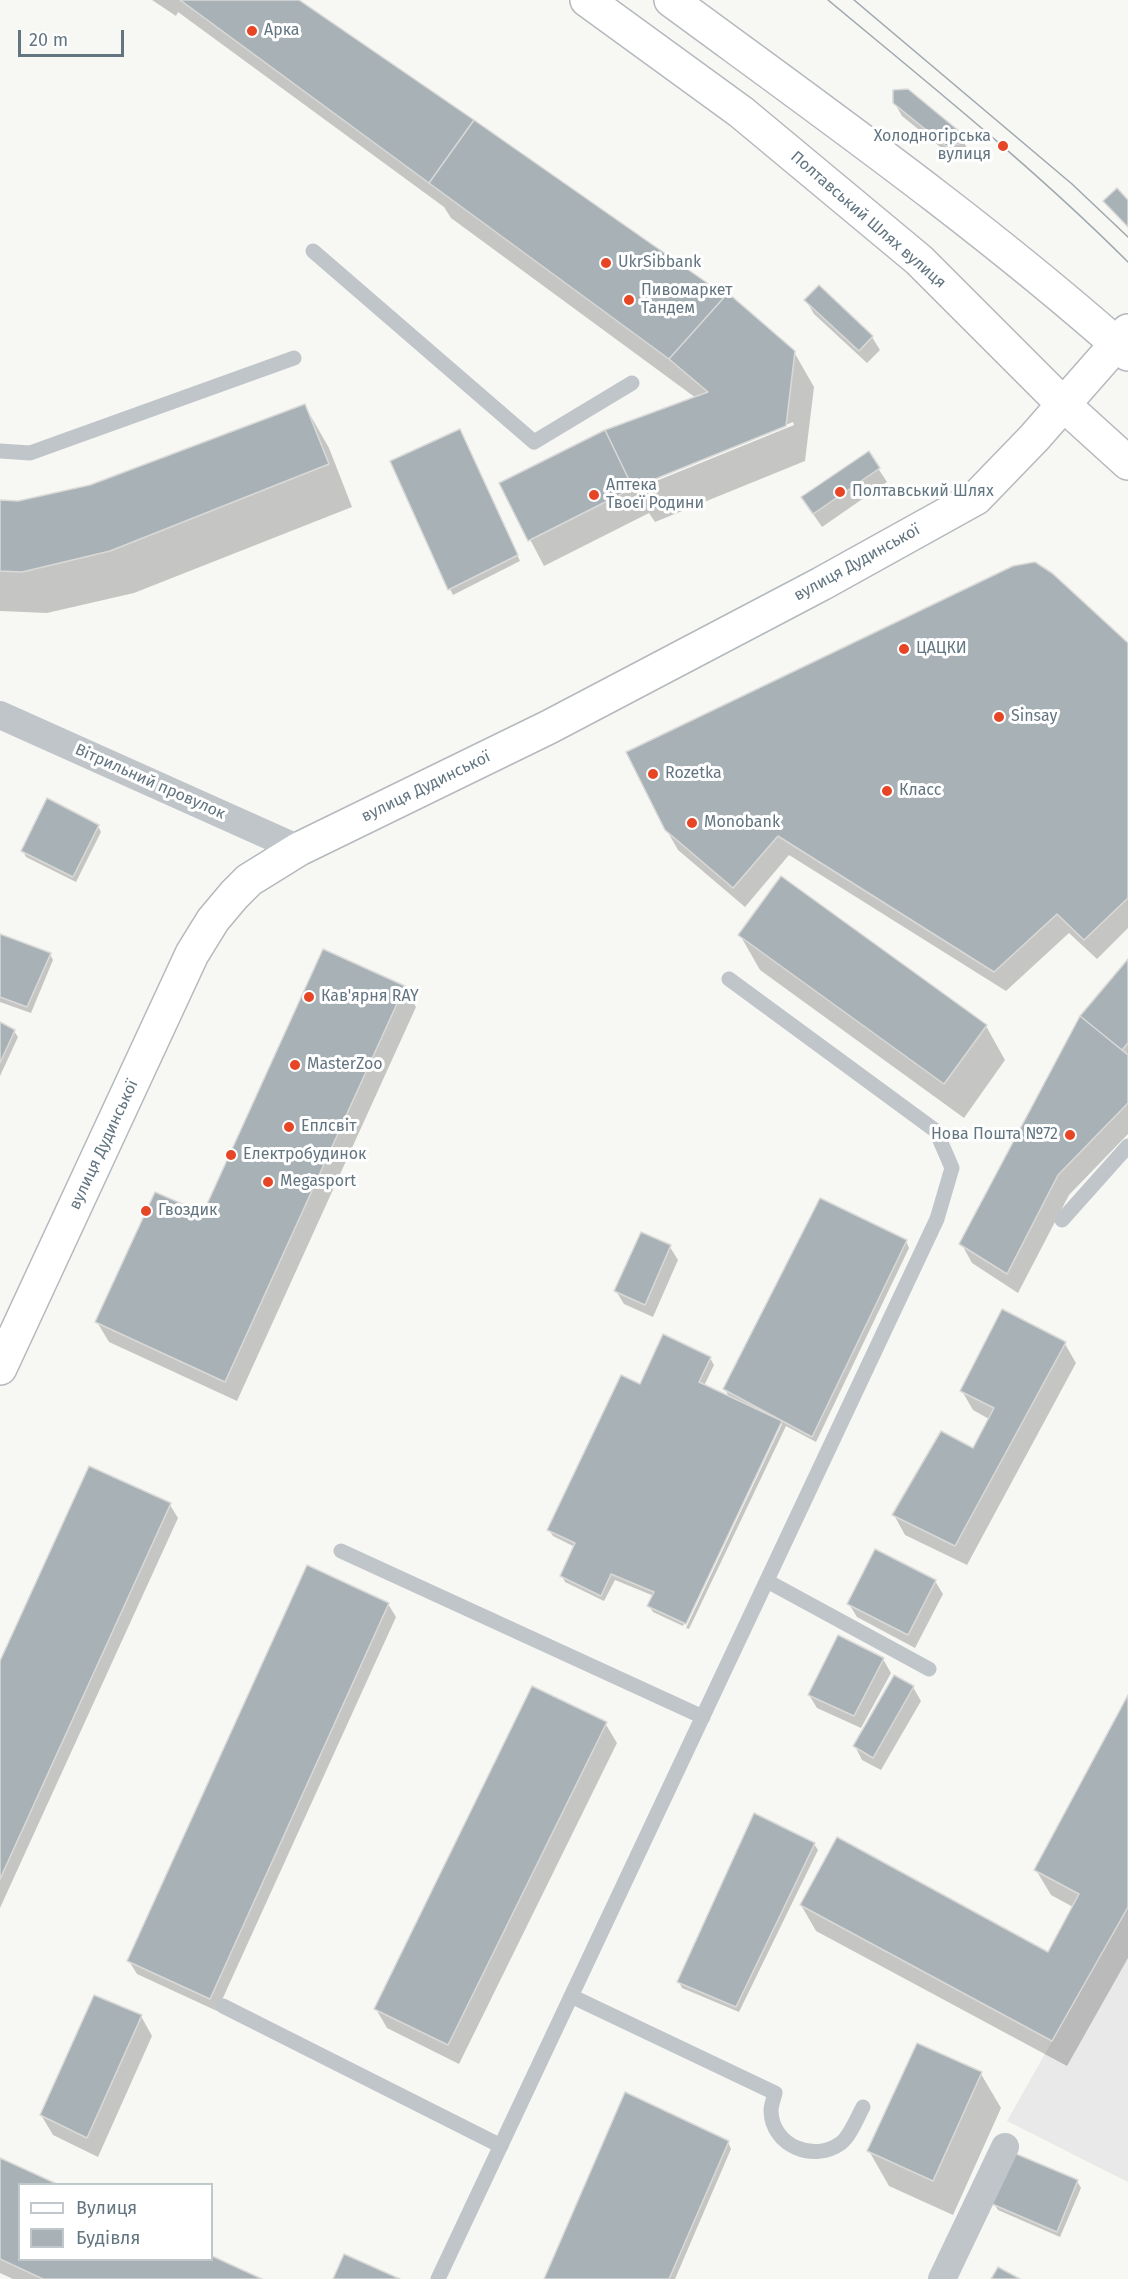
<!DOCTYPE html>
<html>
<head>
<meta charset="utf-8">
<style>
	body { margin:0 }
	#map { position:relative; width:1128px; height:2279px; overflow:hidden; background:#f7f7f4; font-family:"Fira Sans",sans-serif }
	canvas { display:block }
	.legend { position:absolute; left:18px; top:2183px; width:195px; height:78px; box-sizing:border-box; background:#fff; border:2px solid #c0c8cc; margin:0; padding:8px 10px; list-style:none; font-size:18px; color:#627580 }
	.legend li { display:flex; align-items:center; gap:12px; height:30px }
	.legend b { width:30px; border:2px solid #c0c8cc }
	.scale { position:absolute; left:18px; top:30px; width:106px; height:27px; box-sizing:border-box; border:3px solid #627580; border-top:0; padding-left:8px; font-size:18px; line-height:21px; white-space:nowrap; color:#627580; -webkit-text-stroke:4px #fff; paint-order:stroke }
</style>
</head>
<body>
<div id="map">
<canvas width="1128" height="2279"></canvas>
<ul class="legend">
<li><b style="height:8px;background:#fff"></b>Вулиця</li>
<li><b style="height:16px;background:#a7b1b6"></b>Будівля</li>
</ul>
<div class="scale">20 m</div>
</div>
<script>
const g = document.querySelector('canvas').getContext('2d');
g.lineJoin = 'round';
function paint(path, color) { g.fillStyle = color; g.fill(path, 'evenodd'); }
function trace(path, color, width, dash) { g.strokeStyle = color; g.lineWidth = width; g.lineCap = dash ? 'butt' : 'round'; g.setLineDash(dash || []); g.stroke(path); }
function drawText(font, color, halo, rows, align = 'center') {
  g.font = font + ' "Fira Sans",sans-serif'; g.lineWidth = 6; g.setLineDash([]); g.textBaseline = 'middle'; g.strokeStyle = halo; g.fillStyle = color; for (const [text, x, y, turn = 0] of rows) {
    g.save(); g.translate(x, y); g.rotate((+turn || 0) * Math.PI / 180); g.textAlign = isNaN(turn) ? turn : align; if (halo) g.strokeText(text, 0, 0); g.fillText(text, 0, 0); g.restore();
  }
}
paint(new Path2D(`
	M 1128,1907 L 1128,2182 L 1007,2121 Z`), '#e8e9e8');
paint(new Path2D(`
	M 152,0 L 296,0 L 794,352 L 814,387 L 805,461 L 655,522 L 649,513 L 544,566 L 501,484 L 696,398 L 451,218 L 444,207 L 178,12 L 176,16 ZM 793,422 L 794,425 L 634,490 L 634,486 Z
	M 894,102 L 958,132 L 966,146 L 966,157 L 955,159 L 902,116 Z
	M 806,300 L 872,337 L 880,350 L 867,363 L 814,314 Z
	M 305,406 L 329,448 L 352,507 L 134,593 L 47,613 L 0,611 L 0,502 L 18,502 L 90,486 Z
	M 463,437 L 520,561 L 453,595 L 450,589 Z
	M 868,453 L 887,482 L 822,527 L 811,511 Z
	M 1128,645 L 1128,928 L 1097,959 L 1069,933 L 1006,991 L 789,855 L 745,907 L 678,850 L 666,829 Z
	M 98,826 L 101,832 L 76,882 L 26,857 L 23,851 Z
	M 740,935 L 986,1026 L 1005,1060 L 964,1118 L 760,970 Z
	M 0,936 L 50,954 L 53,960 L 31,1013 L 0,1002 Z
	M 1128,961 L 1128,1134 L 1069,1195 L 1018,1293 L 972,1263 L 961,1243 L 1081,1017 Z
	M 404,987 L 416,1007 L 237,1401 L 109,1342 L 97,1322 L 203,1215 Z
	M 0,1024 L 14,1031 L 18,1037 L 0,1076 Z
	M 906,1241 L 909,1248 L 816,1442 L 786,1426 L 689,1629 L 686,1628 L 782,1424 L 779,1424 L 683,1626 L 653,1612 L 649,1606 L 654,1596 L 615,1580 L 604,1601 L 565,1582 L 562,1576 L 575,1547 L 553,1536 L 549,1530 L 640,1386 L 710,1358 L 714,1365 L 704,1386 L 730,1399 L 725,1389 Z
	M 670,1247 L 678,1260 L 653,1317 L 624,1304 L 616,1291 Z
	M 1065,1344 L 1076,1363 L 967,1565 L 905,1535 L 894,1515 L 973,1450 L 989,1419 L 973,1410 L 962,1391 Z
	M 170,1505 L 178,1518 L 0,1908 L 0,1665 Z
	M 935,1581 L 943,1594 L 915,1648 L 857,1617 L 849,1604 Z
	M 388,1604 L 396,1617 L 217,2011 L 137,1974 L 129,1961 Z
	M 883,1659 L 891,1673 L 861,1728 L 817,1708 L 809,1695 Z
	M 913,1687 L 921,1701 L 881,1770 L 862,1760 L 855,1746 Z
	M 1128,1698 L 1128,1958 L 1067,2066 L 816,1931 L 801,1905 L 1049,1954 L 1073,1907 L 1051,1895 L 1036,1870 Z
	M 605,1723 L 617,1743 L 459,2064 L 387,2028 L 376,2009 Z
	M 814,1844 L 818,1850 L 739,2012 L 682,1988 L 679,1982 Z
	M 141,2016 L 152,2036 L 98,2157 L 53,2135 L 41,2115 Z
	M 981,2074 L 1001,2108 L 953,2215 L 889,2186 L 869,2151 Z
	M 728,2142 L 731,2149 L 675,2279 L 546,2279 Z
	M 1014,2155 L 1077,2181 L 1081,2188 L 1060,2237 L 998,2210 L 994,2204 Z
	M 0,2160 L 54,2184 L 20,2184 L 20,2260 L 212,2260 L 212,2258 L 258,2279 L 13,2279 L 0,2273 Z`), '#0003');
const building = new Path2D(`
	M 180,0 L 299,0 L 474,120 L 429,183 Z
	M 908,89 L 959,131 L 959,144 L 946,146 L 893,103 L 893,90 Z
	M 474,120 L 713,287 L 728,293 L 669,359 L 429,183 Z
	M 1117,188 L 1128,200 L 1128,227 L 1103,201 Z
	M 819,285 L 873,336 L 859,351 L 804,300 Z
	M 728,293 L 795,351 L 786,426 L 633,488 L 605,430 L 708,392 L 669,359 Z
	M 305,404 L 329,464 L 110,551 L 22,572 L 0,571 L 0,500 L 18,501 L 90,485 Z
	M 460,429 L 518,555 L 448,590 L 390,461 Z
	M 605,430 L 633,488 L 528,541 L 499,483 Z
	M 869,451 L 880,468 L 813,514 L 801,497 Z
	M 1035,562 L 1052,573 L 1128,643 L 1128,898 L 1084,940 L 1057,914 L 994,972 L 778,836 L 733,888 L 665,830 L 626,752 L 1013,566 Z
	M 47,798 L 99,825 L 73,877 L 21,851 Z
	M 781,876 L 987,1025 L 944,1084 L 738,935 Z
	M 0,934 L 51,953 L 27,1007 L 0,997 Z
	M 323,949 L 405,986 L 225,1382 L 95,1322 L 155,1192 L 203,1213 Z
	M 1128,959 L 1128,1043 L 1122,1050 L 1080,1016 Z
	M 1080,1016 L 1128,1055 L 1128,1103 L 1058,1175 L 1007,1274 L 959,1244 Z
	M 0,1022 L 15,1030 L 0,1063 Z
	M 820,1198 L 907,1240 L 812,1437 L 723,1389 Z
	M 641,1232 L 671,1245 L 645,1305 L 614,1291 Z
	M 1002,1309 L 1066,1342 L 955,1546 L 892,1515 L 941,1431 L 973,1448 L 994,1408 L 960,1391 Z
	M 663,1334 L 711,1357 L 699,1382 L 782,1421 L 686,1624 L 647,1606 L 654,1592 L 611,1574 L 601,1596 L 560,1576 L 575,1543 L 547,1530 L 621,1375 L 640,1384 Z
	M 89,1466 L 171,1503 L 0,1879 L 0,1661 Z
	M 875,1549 L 936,1580 L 908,1635 L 847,1604 Z
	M 307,1565 L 389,1603 L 210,1999 L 127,1961 Z
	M 838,1635 L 884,1658 L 854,1716 L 808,1695 Z
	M 894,1675 L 914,1686 L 873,1758 L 853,1746 Z
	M 532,1686 L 607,1722 L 448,2045 L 374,2009 Z
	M 1128,1695 L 1128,1907 L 1052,2041 L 800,1905 L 837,1837 L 1048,1952 L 1079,1894 L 1034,1870 Z
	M 754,1813 L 815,1843 L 736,2007 L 677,1982 Z
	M 94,1995 L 142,2015 L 87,2138 L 40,2115 Z
	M 917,2043 L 982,2072 L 933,2181 L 867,2151 Z
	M 625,2092 L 729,2141 L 669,2279 L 544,2279 Z
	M 1014,2153 L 1078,2180 L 1057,2232 L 992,2204 Z
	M 0,2158 L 57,2184 L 20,2184 L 20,2260 L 212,2260 L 212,2256 L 262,2279 L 43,2279 L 0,2259 Z
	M 344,2254 L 400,2279 L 333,2279 Z
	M 998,2267 L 1020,2279 L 991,2279 Z`);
paint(building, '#a7b1b6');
trace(building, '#d9d9d7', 1.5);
const primary = new Path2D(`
	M 587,0 L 741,112 L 919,260 L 1064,405 L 1128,463
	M 671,0 C 826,114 984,226 1128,354
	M 0,1368 L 192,954 L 213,920 L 234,895 L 249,880 L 299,849 L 549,727 L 821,584 L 976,498 L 1034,438 L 1128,331`);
trace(primary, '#b4b9bd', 36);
trace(new Path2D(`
	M 313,251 L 534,442 L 632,383
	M 0,451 L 30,453 L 294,358
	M 1062,1220 L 1128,1146
	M 341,1551 L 703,1717
	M 767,1581 L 929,1669
	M 571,1996 L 775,2093 C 774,2098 771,2105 771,2111 C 772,2146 814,2163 841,2143 C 850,2136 857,2118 863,2107
	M 223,2006 L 501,2146
	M 438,2279 L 937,1219 L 952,1168 L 936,1131 L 729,979`), '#c0c5c9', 15);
trace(new Path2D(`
	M 0,715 L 299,849
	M 942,2279 L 1005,2147`), '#c0c5c9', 28);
trace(primary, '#fff', 33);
trace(new Path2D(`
	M 828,0 C 930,85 1034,168 1128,262
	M 854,0 L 1072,184 L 1128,237`), '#9fa8ad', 1.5);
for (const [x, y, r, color] of [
	[252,31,6,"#e64526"],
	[1003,146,6,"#e64526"],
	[606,263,6,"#e64526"],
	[629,300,6,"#e64526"],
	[840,492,6,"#e64526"],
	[594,495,6,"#e64526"],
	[904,649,6,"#e64526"],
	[999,717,6,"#e64526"],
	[653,774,6,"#e64526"],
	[887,791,6,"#e64526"],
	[692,823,6,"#e64526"],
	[309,997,6,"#e64526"],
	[295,1065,6,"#e64526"],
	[289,1127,6,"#e64526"],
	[1070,1135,6,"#e64526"],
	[231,1155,6,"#e64526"],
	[268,1182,6,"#e64526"],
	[146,1211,6,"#e64526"]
]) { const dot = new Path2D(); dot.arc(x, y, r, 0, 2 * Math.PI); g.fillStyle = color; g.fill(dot); trace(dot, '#fff', 2); }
drawText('16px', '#627580', '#fff', [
	["Арка",264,31],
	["Холодногірська",991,137,"right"],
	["вулиця",991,155,"right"],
	["UkrSibbank",618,263],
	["Пивомаркет",641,291],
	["Тандем",641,309],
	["Аптека",606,486],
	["Твоєї Родини",606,504],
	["Полтавський Шлях",852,492],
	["ЦАЦКИ",916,649],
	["Sinsay",1011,717],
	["Rozetka",665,774],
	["Класс",899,791],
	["Monobank",704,823],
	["Кав'ярня RAY",321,997],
	["MasterZoo",307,1065],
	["Еплсвіт",301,1127],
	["Нова Пошта №72",1058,1135,"right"],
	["Електробудинок",243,1155],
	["Megasport",280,1182],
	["Гвоздик",158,1211]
], 'left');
drawText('16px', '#627580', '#fff', [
	["Полтавський Шлях вулиця",868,220,41],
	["вулиця Дудинської",857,563,-29],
	["Вітрильний провулок",150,782,24],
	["вулиця Дудинської",426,787,-26],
	["вулиця Дудинської",104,1145,-65]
]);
</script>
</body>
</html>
